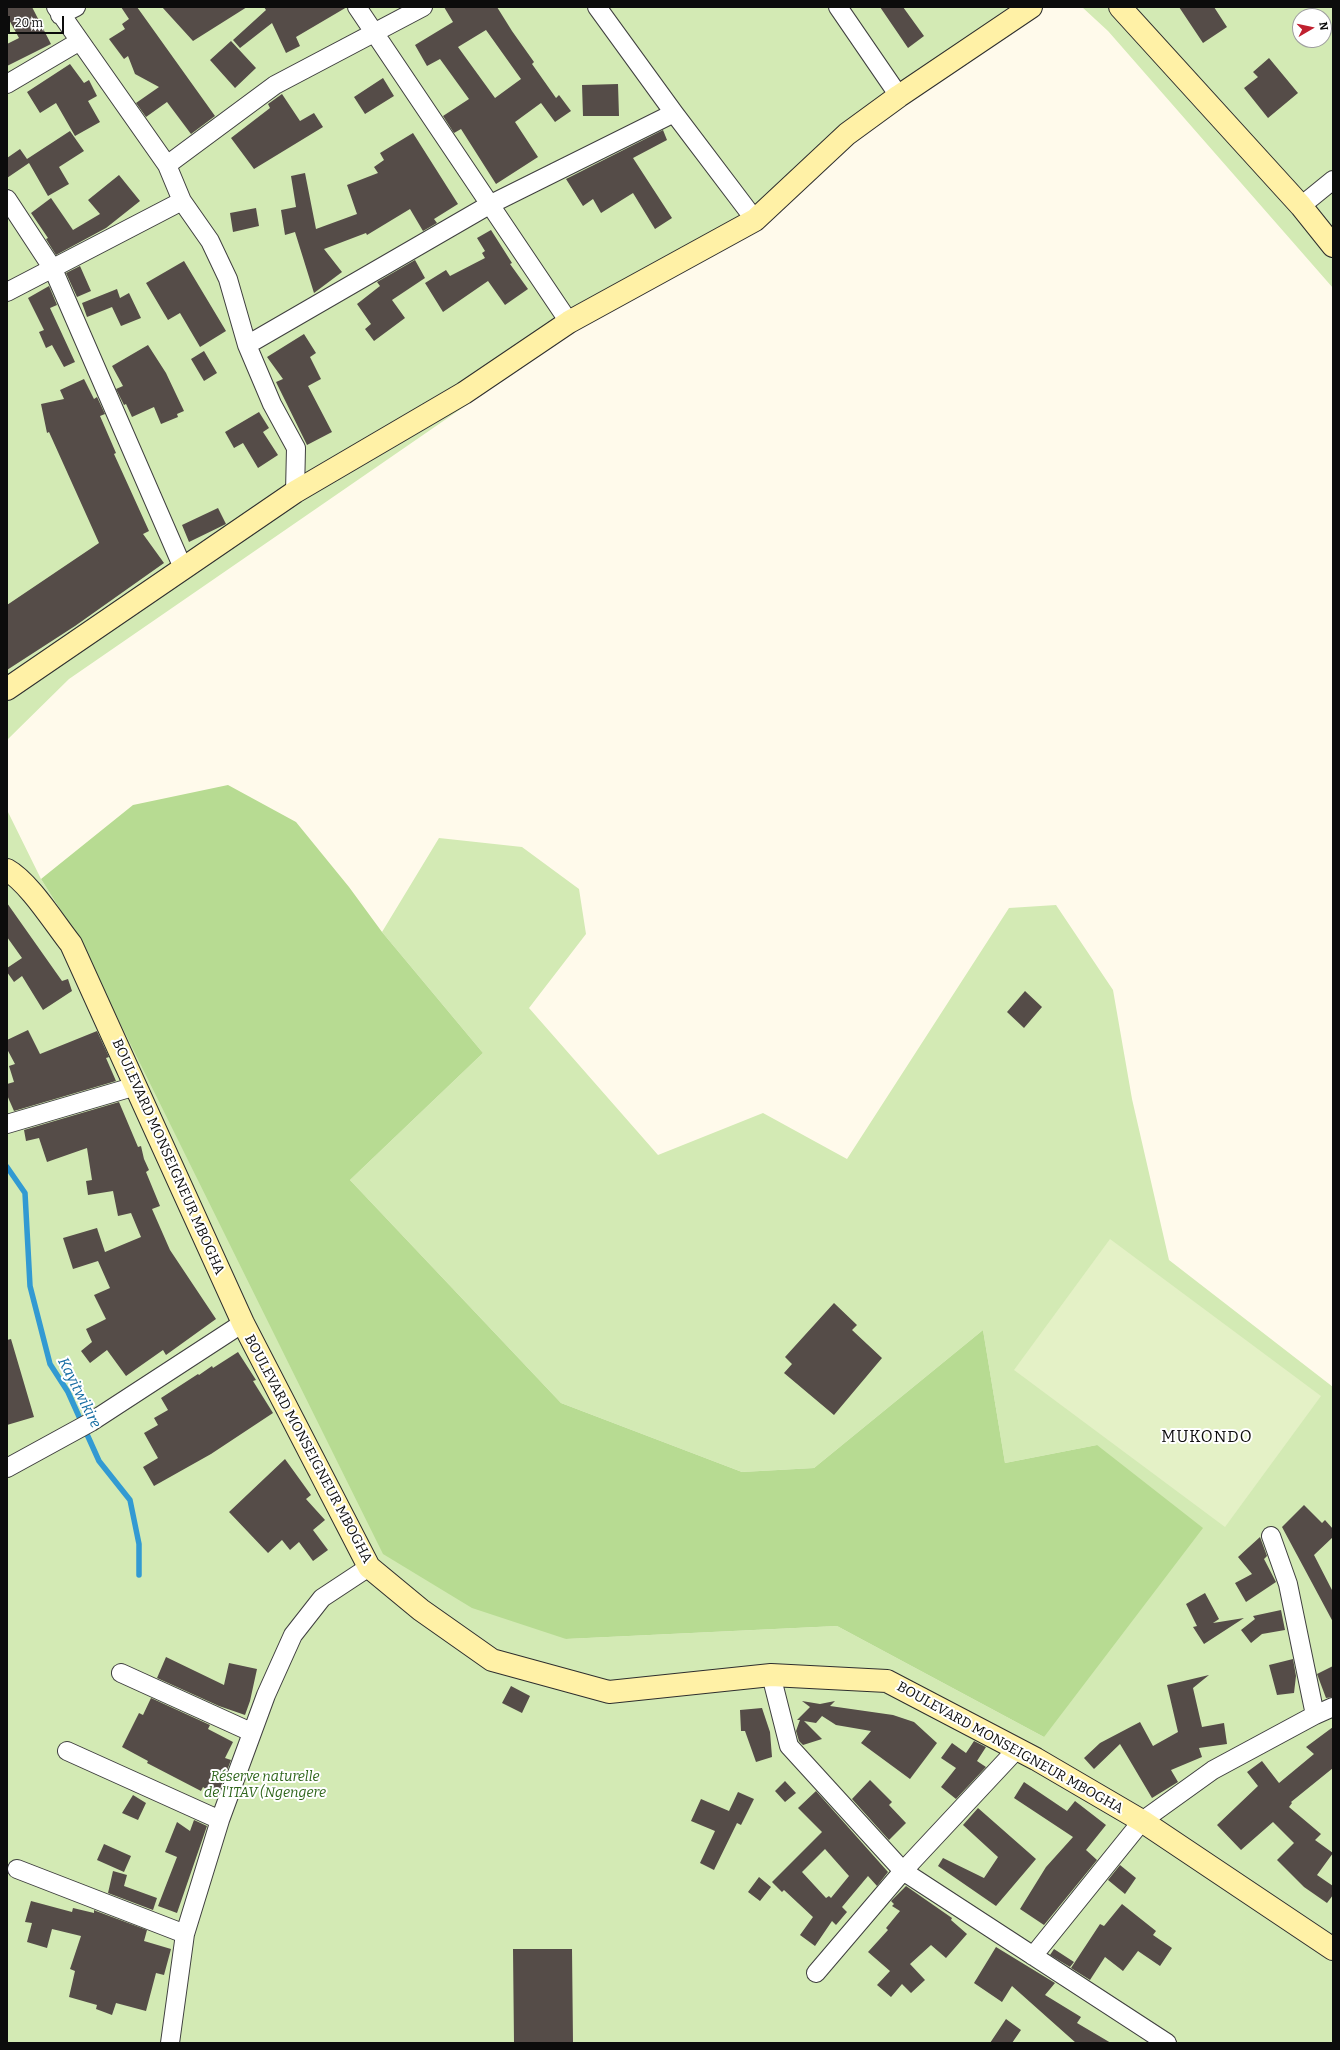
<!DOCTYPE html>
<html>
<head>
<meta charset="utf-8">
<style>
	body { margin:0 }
	#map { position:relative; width:1340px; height:2050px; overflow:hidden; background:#fffaeb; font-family:Bitter,serif }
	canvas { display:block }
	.frame { position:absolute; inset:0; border:8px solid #0c0c0c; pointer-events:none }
	.north { position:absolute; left:1292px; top:8px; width:40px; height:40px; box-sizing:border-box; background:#fff; border:1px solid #9e9e9e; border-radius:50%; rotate:81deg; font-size:11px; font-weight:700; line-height:16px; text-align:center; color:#0c0c0c }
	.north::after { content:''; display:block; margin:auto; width:14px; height:18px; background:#c0202f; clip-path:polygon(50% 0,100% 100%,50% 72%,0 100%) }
	.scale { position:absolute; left:8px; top:16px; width:56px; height:18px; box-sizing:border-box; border:2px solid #0c0c0c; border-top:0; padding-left:5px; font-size:12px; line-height:14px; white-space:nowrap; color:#0c0c0c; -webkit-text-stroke:3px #fff; paint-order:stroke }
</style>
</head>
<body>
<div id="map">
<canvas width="1340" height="2050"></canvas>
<div class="frame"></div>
<div class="north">N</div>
<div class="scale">20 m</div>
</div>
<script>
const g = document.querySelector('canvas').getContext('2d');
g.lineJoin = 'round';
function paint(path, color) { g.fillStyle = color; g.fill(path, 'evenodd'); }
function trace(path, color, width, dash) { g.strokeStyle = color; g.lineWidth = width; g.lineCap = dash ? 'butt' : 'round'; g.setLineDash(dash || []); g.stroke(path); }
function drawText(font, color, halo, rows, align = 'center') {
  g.font = font + ' Bitter,serif'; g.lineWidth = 4; g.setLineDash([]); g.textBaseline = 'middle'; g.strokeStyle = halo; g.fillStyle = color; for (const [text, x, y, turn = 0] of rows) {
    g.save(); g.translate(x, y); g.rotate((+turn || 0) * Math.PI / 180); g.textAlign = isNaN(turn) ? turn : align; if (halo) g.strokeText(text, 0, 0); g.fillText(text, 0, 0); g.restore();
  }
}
paint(new Path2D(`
	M 7,7 L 1044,7 L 69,679 L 7,740 Z
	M 1082,7 L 1333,7 L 1333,288 L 1108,31 ZM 1300,16 L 1324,16 L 1324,40 L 1300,40 Z
	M 7,810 L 41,879 L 78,938 L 566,1639 L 837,1626 L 1044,1737 L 1097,1445 L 1005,1463 L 983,1330 L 814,1468 L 742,1472 L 561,1403 L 350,1180 L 483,1053 L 382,932 L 439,838 L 522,847 L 579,889 L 586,934 L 529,1008 L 658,1155 L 763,1113 L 847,1159 L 1009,908 L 1056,905 L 1113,990 L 1132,1099 L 1169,1260 L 1333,1387 L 1333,2043 L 7,2043 Z`), '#d3eab4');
paint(new Path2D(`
	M 228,785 L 296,822 L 349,887 L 382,932 L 483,1053 L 350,1180 L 561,1403 L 742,1472 L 814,1468 L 983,1330 L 1005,1463 L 1097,1445 L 1203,1528 L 1044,1737 L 837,1626 L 566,1639 L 472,1608 L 383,1554 L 78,938 L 41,879 L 133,805 Z`), '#b7db92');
paint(new Path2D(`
	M 1110,1239 L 1321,1396 L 1225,1527 L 1014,1370 Z`), '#e4f1c6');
trace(new Path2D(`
	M 7,1167 L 25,1193 L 30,1286 L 50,1364 L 68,1392 L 99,1461 L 130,1500 L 139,1544 L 139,1575`), '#329ad2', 5.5);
paint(new Path2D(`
	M 7,7 L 32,7 L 51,44 L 7,66 L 7,44 L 19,38 L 7,16 Z
	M 121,7 L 137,7 L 215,116 L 191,134 L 167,102 L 146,117 L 136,103 L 159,87 L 135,74 L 128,56 L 124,59 L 109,39 L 125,29 L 122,24 L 129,19 Z
	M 162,7 L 247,7 L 193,41 Z
	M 264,7 L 347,7 L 296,37 L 300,46 L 286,53 L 272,23 L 240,48 L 233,40 L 266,10 Z
	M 444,7 L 497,7 L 512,31 L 534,62 L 532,64 L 556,98 L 559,95 L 571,111 L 555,122 L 541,103 L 515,122 L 538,157 L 496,184 L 461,129 L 454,133 L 443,116 L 469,99 L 440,59 L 427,66 L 415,45 L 453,22 ZM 486,30 L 521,79 L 495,98 L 458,47 Z
	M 880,7 L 903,7 L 924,36 L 908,48 Z
	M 1179,7 L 1214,7 L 1227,27 L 1203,43 Z
	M 231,41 L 256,68 L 235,88 L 210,60 Z
	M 1269,58 L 1298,93 L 1268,118 L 1244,88 L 1258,77 L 1253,72 Z
	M 70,64 L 84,83 L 89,80 L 97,96 L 88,101 L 100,122 L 75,136 L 56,103 L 40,113 L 27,92 Z
	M 383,78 L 394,96 L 365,114 L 354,97 Z
	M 618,84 L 619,116 L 583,116 L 582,85 Z
	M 282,94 L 300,121 L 314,113 L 323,127 L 254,169 L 231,138 L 270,108 L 268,104 Z
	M 663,130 L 667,140 L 633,158 L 672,218 L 655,229 L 633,193 L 601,213 L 593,199 L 583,206 L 566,179 Z
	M 70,131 L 84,151 L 59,167 L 69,184 L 48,196 L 29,163 L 7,178 L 7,158 L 20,149 L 27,159 Z
	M 413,133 L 458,204 L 434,219 L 437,223 L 423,231 L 410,209 L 367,235 L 366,233 L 324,249 L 342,272 L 314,293 L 295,232 L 285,235 L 281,210 L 296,207 L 291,176 L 305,173 L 316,229 L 357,214 L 347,185 L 378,173 L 374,167 L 384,160 L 380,153 Z
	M 119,175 L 140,201 L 106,228 L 56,255 L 46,239 L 48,238 L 31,213 L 51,198 L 73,230 L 100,214 L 88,200 Z
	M 256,208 L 259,226 L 233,232 L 230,213 Z
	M 491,230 L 512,263 L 510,264 L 528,289 L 505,305 L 488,281 L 443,312 L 425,283 L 446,270 L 450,276 L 485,258 L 482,253 L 485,251 L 477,238 Z
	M 415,260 L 425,278 L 392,300 L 405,318 L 374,341 L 365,329 L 371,324 L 357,304 L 380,286 L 377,282 Z
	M 184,261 L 226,331 L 200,347 L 180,313 L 168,320 L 146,283 Z
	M 80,266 L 91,291 L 77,297 L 66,273 Z
	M 49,286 L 57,305 L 50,308 L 75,362 L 64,367 L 52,345 L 46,348 L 39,332 L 44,330 L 28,298 Z
	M 117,289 L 120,298 L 129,293 L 141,318 L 121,326 L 112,307 L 87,317 L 82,303 Z
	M 304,334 L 316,353 L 310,357 L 321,379 L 308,386 L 332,432 L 307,445 L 276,382 L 283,379 L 267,357 Z
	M 148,345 L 166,373 L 184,411 L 177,414 L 178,417 L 161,424 L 154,407 L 132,417 L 126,404 L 124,405 L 116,389 L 123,386 L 112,366 Z
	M 204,351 L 217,373 L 204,381 L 191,359 Z
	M 84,379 L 94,399 L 97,397 L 105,414 L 100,416 L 116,453 L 114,454 L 149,531 L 143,534 L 164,563 L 75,626 L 7,670 L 7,605 L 99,543 L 49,432 L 47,433 L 41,404 L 64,399 L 60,390 Z
	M 259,412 L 269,428 L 263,432 L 278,455 L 258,468 L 243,443 L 234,448 L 225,432 Z
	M 218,508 L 226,524 L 189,542 L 182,525 Z
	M 7,903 L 62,981 L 68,979 L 72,991 L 43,1010 L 22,976 L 14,982 L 7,972 L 7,968 L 22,958 L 7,937 Z
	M 1025,991 L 1042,1007 L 1024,1028 L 1007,1012 Z
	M 28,1030 L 40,1054 L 97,1031 L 109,1057 L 106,1058 L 116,1081 L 14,1111 L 7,1095 L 7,1084 L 14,1082 L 9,1066 L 15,1064 L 7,1049 L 7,1040 Z
	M 119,1102 L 138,1147 L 141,1146 L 144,1159 L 149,1170 L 146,1172 L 160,1206 L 152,1209 L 170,1250 L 216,1319 L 166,1355 L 163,1350 L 126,1376 L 107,1350 L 90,1363 L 81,1351 L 92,1342 L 86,1329 L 106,1319 L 94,1295 L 110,1288 L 98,1261 L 73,1269 L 63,1238 L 97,1228 L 105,1252 L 141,1237 L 131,1213 L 118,1216 L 113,1191 L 88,1195 L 86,1181 L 92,1180 L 87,1148 L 47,1162 L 39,1138 L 26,1141 L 24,1130 Z
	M 834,1303 L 857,1325 L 852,1330 L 882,1358 L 834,1415 L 784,1373 L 792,1364 L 785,1357 Z
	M 11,1339 L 34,1417 L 7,1425 L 7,1340 Z
	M 238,1352 L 256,1380 L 253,1381 L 273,1413 L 211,1454 L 154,1486 L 143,1467 L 158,1458 L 144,1433 L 158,1425 L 154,1418 L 168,1410 L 161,1398 L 198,1374 L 199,1375 L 212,1366 L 213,1368 Z
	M 285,1459 L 311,1495 L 306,1499 L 325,1520 L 313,1530 L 328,1550 L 313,1561 L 299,1542 L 290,1550 L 282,1540 L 268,1553 L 229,1512 Z
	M 1304,1505 L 1322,1523 L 1325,1520 L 1333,1529 L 1333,1537 L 1314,1555 L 1333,1592 L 1333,1622 L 1282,1527 Z
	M 1260,1537 L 1267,1556 L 1264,1559 L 1276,1582 L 1246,1602 L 1235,1583 L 1252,1574 L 1238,1557 Z
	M 1205,1593 L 1219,1619 L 1213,1623 L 1244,1618 L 1204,1644 L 1193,1627 L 1197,1626 L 1186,1604 Z
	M 1281,1610 L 1285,1630 L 1262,1634 L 1251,1643 L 1241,1630 L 1255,1619 L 1253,1616 Z
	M 166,1657 L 224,1685 L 229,1663 L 257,1669 L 250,1701 L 245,1715 L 219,1706 L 157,1678 Z
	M 1293,1659 L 1296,1676 L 1294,1693 L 1277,1695 L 1269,1665 Z
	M 1333,1666 L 1333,1697 L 1326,1698 L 1317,1674 Z
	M 1209,1675 L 1193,1688 L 1202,1727 L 1224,1723 L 1227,1744 L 1199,1748 L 1202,1757 L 1171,1770 L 1178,1782 L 1152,1798 L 1120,1744 L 1094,1769 L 1084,1758 L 1100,1743 L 1140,1722 L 1153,1746 L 1178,1732 L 1167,1685 Z
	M 511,1686 L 530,1696 L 522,1713 L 502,1703 Z
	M 151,1698 L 210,1725 L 208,1729 L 233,1742 L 225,1758 L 231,1760 L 217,1797 L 203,1787 L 201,1791 L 147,1763 L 148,1761 L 122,1747 L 139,1713 L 143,1715 Z
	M 802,1701 L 820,1704 L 835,1701 L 830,1706 L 893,1715 L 914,1722 L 937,1743 L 910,1779 L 861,1743 L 871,1731 L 836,1725 L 822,1716 L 816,1723 L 804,1721 L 822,1739 L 803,1745 L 799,1741 L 796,1731 L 800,1720 L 797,1720 L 810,1707 Z
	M 762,1708 L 770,1732 L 772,1757 L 756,1762 L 745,1731 L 741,1731 L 740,1710 Z
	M 1333,1727 L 1333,1768 L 1291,1802 L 1292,1803 L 1289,1807 L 1321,1834 L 1315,1840 L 1333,1853 L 1317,1875 L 1333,1886 L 1333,1895 L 1327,1903 L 1304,1887 L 1277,1860 L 1294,1843 L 1273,1822 L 1241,1850 L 1217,1825 L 1258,1786 L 1247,1772 L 1262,1761 L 1279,1783 L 1314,1754 L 1306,1747 Z
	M 974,1741 L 986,1747 L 977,1761 L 986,1767 L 956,1799 L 941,1787 L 956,1768 L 941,1758 L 952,1743 L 966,1753 Z
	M 870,1780 L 892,1802 L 889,1805 L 906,1823 L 889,1840 L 852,1799 Z
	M 785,1781 L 796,1793 L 785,1802 L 775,1791 Z
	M 1024,1782 L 1067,1811 L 1075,1801 L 1106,1825 L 1086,1850 L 1097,1860 L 1044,1925 L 1020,1909 L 1046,1867 L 1073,1837 L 1014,1798 Z
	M 816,1791 L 888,1872 L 877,1886 L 868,1876 L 842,1907 L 847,1912 L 836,1925 L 832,1921 L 815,1946 L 800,1935 L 813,1917 L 784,1890 L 782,1892 L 772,1882 L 822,1832 L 798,1808 ZM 825,1849 L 849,1876 L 831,1898 L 829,1896 L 826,1898 L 802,1872 Z
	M 738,1792 L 754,1799 L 741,1825 L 737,1823 L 714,1870 L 700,1863 L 715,1831 L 691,1821 L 701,1799 L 729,1811 Z
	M 133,1795 L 146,1803 L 138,1820 L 122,1813 Z
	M 978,1808 L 1036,1859 L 996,1906 L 938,1866 L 943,1858 L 984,1878 L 998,1857 L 963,1825 Z
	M 194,1820 L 207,1826 L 177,1913 L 158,1906 L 177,1857 L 165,1852 L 177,1822 L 190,1831 Z
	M 104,1844 L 131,1856 L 124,1872 L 97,1860 Z
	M 1120,1865 L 1136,1878 L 1125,1894 L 1108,1880 Z
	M 113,1871 L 127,1875 L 124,1886 L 157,1898 L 153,1910 L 108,1893 Z
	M 759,1877 L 771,1887 L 760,1901 L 748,1892 Z
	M 906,1886 L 952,1918 L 951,1920 L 967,1934 L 946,1958 L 931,1945 L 910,1964 L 925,1980 L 911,1993 L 902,1984 L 891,1997 L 877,1985 L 890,1971 L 868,1952 L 888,1930 L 886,1928 L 900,1911 L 892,1906 L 894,1904 L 891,1901 Z
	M 31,1901 L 72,1912 L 73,1908 L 94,1913 L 94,1910 L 96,1911 L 147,1930 L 144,1941 L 171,1949 L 164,1975 L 156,1973 L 146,2011 L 116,2003 L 112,2015 L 96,2009 L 97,2005 L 69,1997 L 75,1971 L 70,1969 L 81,1936 L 52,1929 L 47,1948 L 27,1942 L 32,1923 L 25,1922 Z
	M 1122,1904 L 1156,1931 L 1153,1935 L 1172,1948 L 1160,1966 L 1138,1951 L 1123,1971 L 1105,1957 L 1090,1980 L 1071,1968 L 1100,1924 L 1104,1926 Z
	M 996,1947 L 1055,1983 L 1045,1995 L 1081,2017 L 1077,2023 L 1111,2043 L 1076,2043 L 1012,1986 L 1002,2002 L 974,1983 Z
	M 513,1949 L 572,1949 L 573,2043 L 514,2043 Z
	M 1054,1949 L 1074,1962 L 1070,1967 L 1050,1955 Z
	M 1006,2019 L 1021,2030 L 1012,2043 L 990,2043 Z`), '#554c48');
const street = new Path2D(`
	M 56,7 L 167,165 L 182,201 L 210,241 L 228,279 L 247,345 L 272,404 L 296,448 L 295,492
	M 357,7 L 569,322
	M 597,7 L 674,113 L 755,220
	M 838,7 L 899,96
	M 60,15 L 76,7
	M 7,84 L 80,41
	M 167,165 L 275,85 L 423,7
	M 7,199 L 53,269 L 183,568
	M 1301,206 L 1333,180
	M 7,292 L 182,201
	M 247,345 L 489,205 L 674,113
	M 7,1124 L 136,1086
	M 7,1468 L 91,1422 L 243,1323
	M 1271,1536 L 1288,1584 L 1315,1715
	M 121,1673 L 251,1732
	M 771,1675 L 789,1746 L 903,1871 L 1167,2043
	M 67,1751 L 220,1820
	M 17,1869 L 185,1934
	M 1033,1956 L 1142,1821 L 1213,1770 L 1315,1715 L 1333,1707
	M 816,1973 L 903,1871 L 1017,1749
	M 170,2043 L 185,1934 L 220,1820 L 266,1695 L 293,1635 L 322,1598 L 369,1567`);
const secondary = new Path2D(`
	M 1120,7 L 1301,206 L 1333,246
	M 7,689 L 295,492 L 464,393 L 569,322 L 755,220 L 847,134 L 899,96 L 1031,7
	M 7,870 C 29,882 55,924 71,944 L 243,1323 L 369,1567 L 421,1610 L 492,1660 L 609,1692 L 771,1675 L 887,1681 L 1036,1759 L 1142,1821 L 1333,1949`);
trace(street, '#3f3f3f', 20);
trace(secondary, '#2e2e2e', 24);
trace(street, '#fff', 18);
trace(secondary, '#fff1a6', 22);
drawText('14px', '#0c0c0c', '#fff', [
	["BOULEVARD MONSEIGNEUR MBOGHA",168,1157,66],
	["BOULEVARD MONSEIGNEUR MBOGHA",308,1449,62],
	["BOULEVARD MONSEIGNEUR MBOGHA",1010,1748,29]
]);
drawText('italic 14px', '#2e651b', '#fff', [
	["Réserve naturelle",265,1777],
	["de l'ITAV (Ngengere",265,1793]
]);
drawText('italic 15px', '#126aa1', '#fff', [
	["Kayitwikire",79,1393,63]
]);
g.letterSpacing = '1px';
drawText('16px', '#0c0c0c', '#fff', [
	["MUKONDO",1207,1438]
]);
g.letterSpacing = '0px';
</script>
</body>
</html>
